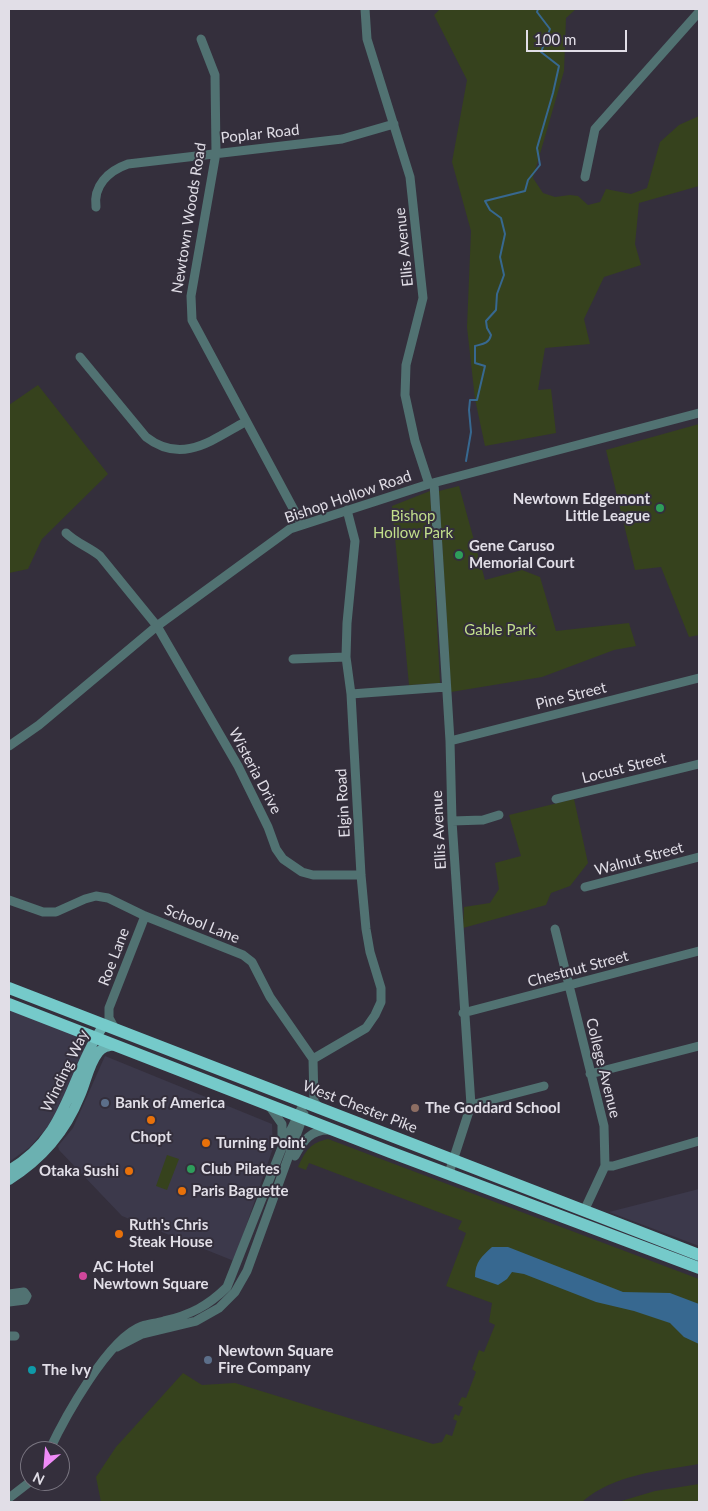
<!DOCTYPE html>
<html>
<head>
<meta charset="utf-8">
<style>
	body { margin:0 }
	#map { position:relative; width:708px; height:1511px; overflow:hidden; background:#342f3c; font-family:Lato,sans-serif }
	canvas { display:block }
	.frame { position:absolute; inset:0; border:10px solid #e1dee7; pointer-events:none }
	.north { position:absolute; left:20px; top:1441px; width:50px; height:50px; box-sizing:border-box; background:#342f3c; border:1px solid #797580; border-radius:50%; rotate:207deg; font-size:14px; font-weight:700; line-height:20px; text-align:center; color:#e1dee7 }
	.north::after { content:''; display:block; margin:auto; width:18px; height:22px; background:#ef8bf7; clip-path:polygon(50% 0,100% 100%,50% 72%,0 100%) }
	.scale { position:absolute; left:526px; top:30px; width:101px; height:22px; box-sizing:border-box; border:2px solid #e1dee7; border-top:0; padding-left:6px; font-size:15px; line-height:18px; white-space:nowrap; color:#e1dee7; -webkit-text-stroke:4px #342f3c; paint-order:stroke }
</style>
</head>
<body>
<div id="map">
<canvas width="708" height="1511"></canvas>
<div class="frame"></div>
<div class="north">N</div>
<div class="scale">100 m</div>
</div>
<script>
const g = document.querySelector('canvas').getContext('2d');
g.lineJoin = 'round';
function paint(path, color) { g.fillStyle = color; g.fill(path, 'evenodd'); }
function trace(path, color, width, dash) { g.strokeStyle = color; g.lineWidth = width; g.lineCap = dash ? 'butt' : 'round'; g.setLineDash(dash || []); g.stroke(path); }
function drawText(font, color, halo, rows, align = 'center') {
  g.font = font + ' Lato,sans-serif'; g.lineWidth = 4; g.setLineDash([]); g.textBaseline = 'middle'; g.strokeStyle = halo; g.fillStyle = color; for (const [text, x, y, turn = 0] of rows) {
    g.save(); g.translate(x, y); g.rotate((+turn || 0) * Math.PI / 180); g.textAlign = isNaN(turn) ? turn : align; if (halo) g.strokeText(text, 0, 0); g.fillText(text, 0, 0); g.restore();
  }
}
paint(new Path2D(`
	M 9,1009 L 83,1038 L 87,1043 L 67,1094 L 50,1124 L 30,1147 L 9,1162 Z
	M 105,1056 L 272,1124 L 273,1148 L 234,1261 L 122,1216 L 59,1150 L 58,1146 L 73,1128 Z
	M 699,1189 L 699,1246 L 609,1212 Z`), '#3c394b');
paint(new Path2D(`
	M 440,9 L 576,9 L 566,18 L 564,71 L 533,178 L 543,193 L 555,197 L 570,195 L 578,196 L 588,205 L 600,202 L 606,189 L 631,194 L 647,188 L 660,142 L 679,125 L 699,116 L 699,186 L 639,203 L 635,244 L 641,265 L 604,277 L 584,319 L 590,344 L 545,348 L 538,390 L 551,389 L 556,433 L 485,446 L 475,399 L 467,327 L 471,231 L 452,162 L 467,80 L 434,15 Z
	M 38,385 L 108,474 L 42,539 L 28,569 L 9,573 L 9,405 Z
	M 699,424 L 699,635 L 689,637 L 661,567 L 635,570 L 606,450 Z
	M 459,486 L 485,580 L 522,570 L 540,577 L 556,631 L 629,623 L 636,646 L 614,650 L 542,677 L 451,692 L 439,491 Z
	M 430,491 L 440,683 L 409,685 L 392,506 Z
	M 574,799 L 588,863 L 570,886 L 551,893 L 546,905 L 463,928 L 464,907 L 490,903 L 499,889 L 495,863 L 521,856 L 509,815 Z
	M 328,1139 L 699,1279 L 699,1464 C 659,1471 614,1474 582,1502 L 101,1502 L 96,1477 L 116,1447 L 183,1373 L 202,1385 L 235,1383 L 433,1444 L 442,1442 L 446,1434 L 452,1436 L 457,1421 L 453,1419 L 455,1414 L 459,1416 L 463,1407 L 458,1405 L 462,1397 L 466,1398 L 476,1372 L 472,1369 L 479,1350 L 484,1352 L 495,1325 L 489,1322 L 492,1303 L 446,1286 L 466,1233 L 458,1229 L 462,1221 L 309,1163 L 306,1170 L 298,1167 C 306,1150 310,1143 328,1139 Z
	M 167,1155 L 179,1159 L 167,1190 L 156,1186 Z
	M 699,1484 L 699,1502 L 618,1502 L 655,1491 Z`), '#36421d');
paint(new Path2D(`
	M 492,1247 L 508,1247 L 623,1292 L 670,1293 L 699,1304 L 699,1344 L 684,1337 L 670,1323 L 634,1311 L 596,1302 L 524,1274 L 512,1272 L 507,1279 L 498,1285 L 475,1277 C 475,1262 482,1256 492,1247 Z`), '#376890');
trace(new Path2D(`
	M 466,461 L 471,432 L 469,410 L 470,400 L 477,400 L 485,366 L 475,363 L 475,346 C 482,344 489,344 491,335 L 487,328 L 486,321 L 496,310 L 497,294 L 504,275 L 500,257 L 505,234 L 501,218 L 490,210 L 485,201 L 525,191 L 528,180 L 540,165 L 537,148 L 553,93 L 559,66 L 541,52 L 550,29 L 537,12 L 538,9`), '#376890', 2);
trace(new Path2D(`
	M 365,9 L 367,39 L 410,177 L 423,298 L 406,365 L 405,395 L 415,441 L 429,484
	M 201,39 L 215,75 L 216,153 L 191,296 L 192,320 L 302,525
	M 585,177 L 595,129 L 699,12
	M 96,207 C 93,186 108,171 128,164 L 342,139 L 394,124
	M 80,357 L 146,437 C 182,465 212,440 245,422
	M 434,483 L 450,741 L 452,821 L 471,1105 L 449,1173
	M 66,533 C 76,543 89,547 100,556 L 157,626 L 238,766 L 268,827 L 276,849 L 283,859 L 302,872 L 313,875 L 361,875
	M 293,659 L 346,657
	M 351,694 L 446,687
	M 450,741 L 699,678
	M 9,746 L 39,725 L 157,626 L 290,529 L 429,484 L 699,413
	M 556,799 L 699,764
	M 452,821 L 483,820 L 499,815
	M 585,887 L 699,857
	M 9,900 L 43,912 L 56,912 L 85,899 L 96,896 L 108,898 L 145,916 L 243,955 L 252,962 L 270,997 L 313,1059 L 314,1102 L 320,1108
	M 555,929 L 604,1126 L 605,1166 L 584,1211
	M 463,1013 L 699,951
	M 115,1029 L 109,1018 L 109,1008 L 145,916
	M 313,1059 L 366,1028 L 375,1015 L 381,1002 L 381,988 L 370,952 L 366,929 L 361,875 L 351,694 L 346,657 L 347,623 L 355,541 L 347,510
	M 590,1074 L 699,1046
	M 471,1105 L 544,1086
	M 270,1107 L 282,1124 L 282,1142
	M 295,1156 C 303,1141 311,1129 330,1130
	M 605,1166 L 613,1166 L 699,1141
	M 9,1294 L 24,1292 L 27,1296 L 25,1300 L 9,1302
	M 9,1336 L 15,1336
	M 117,1347 L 142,1334 L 196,1321 L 219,1308 L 235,1292 L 247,1271 L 304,1114
	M 49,1451 C 64,1419 108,1338 142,1326 C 149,1324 157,1323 164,1321 C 190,1315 208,1306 227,1287 L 281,1150 L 304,1103
	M 9,1498 L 31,1481`), '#517272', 9);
trace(new Path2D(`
	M 9,1170 C 69,1136 69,1075 104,1025
	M 9,1180 C 41,1160 66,1131 80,1096 C 86,1083 89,1064 98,1053 C 102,1047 108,1046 115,1045`), '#6bb1b1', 10);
trace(new Path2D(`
	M 9,988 L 699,1255
	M 9,1004 L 390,1152 L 699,1268`), '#75caca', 12);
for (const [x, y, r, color] of [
	[660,508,5,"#2e9e5b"],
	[459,555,5,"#2e9e5b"],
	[105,1103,5,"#5c6f8a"],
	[415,1108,5,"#8d6e63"],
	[151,1120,5,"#e8710a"],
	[206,1143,5,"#e8710a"],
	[191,1169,5,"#2e9e5b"],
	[129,1171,5,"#e8710a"],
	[182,1191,5,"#e8710a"],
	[119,1234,5,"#e8710a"],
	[83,1276,5,"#d1479c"],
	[208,1360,5,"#5c6f8a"],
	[32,1370,5,"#0f9aa8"]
]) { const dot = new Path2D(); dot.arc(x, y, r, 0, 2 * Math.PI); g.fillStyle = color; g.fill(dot); trace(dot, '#342f3c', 2); }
drawText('15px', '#e1dee7', '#342f3c', [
	["Poplar Road",260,134,-6],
	["Newtown Woods Road",189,218,-81],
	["Ellis Avenue",404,247,-96],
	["Bishop Hollow Road",348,497,-19],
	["Pine Street",571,696,-14],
	["Locust Street",624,768,-14],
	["Wisteria Drive",255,771,62],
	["Elgin Road",343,803,-93],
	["Ellis Avenue",439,830,-93],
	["Walnut Street",639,859,-15],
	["School Lane",202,924,22],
	["Roe Lane",114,957,-69],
	["Chestnut Street",578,969,-15],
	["College Avenue",603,1068,76],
	["Winding Way",65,1071,-64],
	["West Chester Pike",360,1107,21]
]);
drawText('bold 15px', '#e1dee7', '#342f3c', [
	["Newtown Edgemont",650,499,"right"],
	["Little League",650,516,"right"],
	["Gene Caruso",469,546],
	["Memorial Court",469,563],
	["Bank of America",115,1103],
	["The Goddard School",425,1108],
	["Chopt",151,1137,"center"],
	["Turning Point",216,1143],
	["Club Pilates",201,1169],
	["Otaka Sushi",119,1171,"right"],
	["Paris Baguette",192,1191],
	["Ruth's Chris",129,1225],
	["Steak House",129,1242],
	["AC Hotel",93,1267],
	["Newtown Square",93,1284],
	["Newtown Square",218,1351],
	["Fire Company",218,1368],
	["The Ivy",42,1370]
], 'left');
drawText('15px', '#c2df8b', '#342f3c', [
	["Bishop",413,516],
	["Hollow Park",413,533],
	["Gable Park",500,630]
]);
</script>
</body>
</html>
